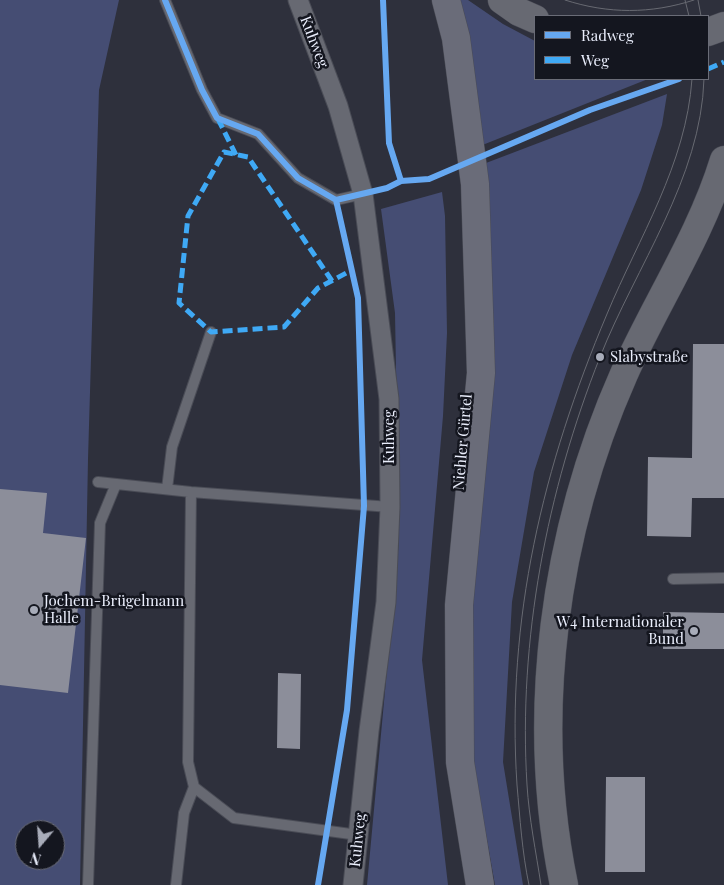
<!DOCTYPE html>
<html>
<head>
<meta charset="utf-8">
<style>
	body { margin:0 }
	#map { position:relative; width:724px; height:885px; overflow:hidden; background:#2e303c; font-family:"Playfair Display",serif }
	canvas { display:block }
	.legend { position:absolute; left:534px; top:15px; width:175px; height:65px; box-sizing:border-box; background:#14161f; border:1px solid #6a6c77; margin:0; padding:6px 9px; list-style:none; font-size:15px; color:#eaeefc }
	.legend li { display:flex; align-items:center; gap:10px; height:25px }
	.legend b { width:25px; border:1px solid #6a6c77 }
	.north { position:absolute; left:15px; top:820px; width:50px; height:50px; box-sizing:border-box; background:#14161f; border:1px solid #6a6c77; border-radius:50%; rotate:198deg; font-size:14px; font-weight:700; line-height:20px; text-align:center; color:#eaeefc }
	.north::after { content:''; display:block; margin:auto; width:18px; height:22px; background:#a8acb9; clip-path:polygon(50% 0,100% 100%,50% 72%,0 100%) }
</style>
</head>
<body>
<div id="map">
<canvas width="724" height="885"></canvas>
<ul class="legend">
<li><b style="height:6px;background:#66a8f1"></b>Radweg</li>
<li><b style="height:6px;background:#3fa9f5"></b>Weg</li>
</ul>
<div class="north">N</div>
</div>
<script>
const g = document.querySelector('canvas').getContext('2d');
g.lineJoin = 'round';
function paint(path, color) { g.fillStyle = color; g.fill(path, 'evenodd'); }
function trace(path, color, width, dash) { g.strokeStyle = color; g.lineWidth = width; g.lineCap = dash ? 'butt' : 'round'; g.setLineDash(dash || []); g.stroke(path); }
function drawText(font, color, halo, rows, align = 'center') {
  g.font = font + ' "Playfair Display",serif'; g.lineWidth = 5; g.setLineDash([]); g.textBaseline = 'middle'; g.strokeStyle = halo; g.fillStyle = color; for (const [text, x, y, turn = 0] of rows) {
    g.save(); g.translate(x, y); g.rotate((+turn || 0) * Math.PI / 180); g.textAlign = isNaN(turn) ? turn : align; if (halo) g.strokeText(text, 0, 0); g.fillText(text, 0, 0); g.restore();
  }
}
paint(new Path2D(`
	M 0,0 L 119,0 L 99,90 L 88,459 L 80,885 L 0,885 ZM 25,830 L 55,830 L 55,860 L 25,860 Z
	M 456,0 L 468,0 L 503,24 L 535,41 L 535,79 L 648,79 L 480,146 Z
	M 667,94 L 662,125 L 641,190 L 572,355 L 534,472 L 512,602 L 503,762 L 523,885 L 495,885 L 474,767 L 469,604 L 486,163 Z
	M 442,192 L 445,216 L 447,333 L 443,416 L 422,660 L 448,885 L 367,885 L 399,540 L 395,313 L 381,209 Z`), '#454d73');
paint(new Path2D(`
	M 693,344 L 724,344 L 724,498 L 692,498 L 691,537 L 647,536 L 648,457 L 692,458 Z
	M 0,489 L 47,493 L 43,533 L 86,538 L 68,693 L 0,685 Z
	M 663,612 L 724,613 L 724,649 L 663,649 Z
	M 278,673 L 301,674 L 300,749 L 277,748 Z
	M 606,777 L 645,777 L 645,872 L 605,872 Z`), '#8c8e9a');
const lane = new Path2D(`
	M 165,0 L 202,90 L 217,118 L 258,134 L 298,178 L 336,200 L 363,194
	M 98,482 L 191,492 L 390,507
	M 167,489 L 172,447 L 211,332
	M 191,492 L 188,762 L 194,787 L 234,818 L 358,835
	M 673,579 L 724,578
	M 88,885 L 100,523 L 116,484
	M 176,885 L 184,813 L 194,787`);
const street = new Path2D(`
	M 298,0 L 338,106 L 363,194 L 389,399 L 390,507 L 386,602 L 369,731 L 353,885`);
const secondary = new Path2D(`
	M 502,0 L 519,12 L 535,19
	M 708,32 L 724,26
	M 564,885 C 529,716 554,532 624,374 C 656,303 701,235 724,160`);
const primary = new Path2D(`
	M 446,0 L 456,38 L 475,184 L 481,373 L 459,605 L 460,762 L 480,885`);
trace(lane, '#4a4c56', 12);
trace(street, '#4a4c56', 21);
trace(secondary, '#4a4c56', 29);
trace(primary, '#4a4c56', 29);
trace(lane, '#676972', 10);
trace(street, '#676972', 19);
trace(secondary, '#676972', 28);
trace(primary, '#6a6c79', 28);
trace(new Path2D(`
	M 565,0 C 608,14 651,14 694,0
	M 685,0 L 689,16
	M 698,0 L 701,16
	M 529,885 C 522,852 520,818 517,785 C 506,619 543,466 607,314 C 639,237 686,165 692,79
	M 541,885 C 536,852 529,818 527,785 C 518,640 547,491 600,357 C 636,266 701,179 704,79`), '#686a72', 1);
trace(new Path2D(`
	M 708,69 L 724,62
	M 218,119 L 236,155
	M 332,281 L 248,157 L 224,152 L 188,216 L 179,303 L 211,332 L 284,327 L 318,288 L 352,270`), '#3fa9f5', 5, [10, 5]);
trace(new Path2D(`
	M 165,0 L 202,90 L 217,118 L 258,134 L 298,178 L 336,200 L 387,188 L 401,181 L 429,179 L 590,110 L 679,79
	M 383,0 L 389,143 L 401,181
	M 318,885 L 347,710 L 364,506 L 358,298 L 336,200`), '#66a8f1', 6);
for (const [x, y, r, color] of [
	[600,357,5,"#a8acb9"],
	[34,610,5,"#a8acb9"],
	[694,631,5,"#a8acb9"]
]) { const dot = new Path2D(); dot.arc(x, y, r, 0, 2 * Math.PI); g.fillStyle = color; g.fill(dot); trace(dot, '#14161f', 2); }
drawText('15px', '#eaeefc', '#14161f', [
	["Kuhweg",314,42,69],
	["Kuhweg",389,437,-90],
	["Niehler Gürtel",463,442,-85],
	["Kuhweg",358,840,-84]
]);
drawText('15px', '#eaeefc', '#14161f', [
	["Slabystraße",610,357],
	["Jochem-Brügelmann",44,601],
	["Halle",44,618],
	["W4 Internationaler",684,622,"right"],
	["Bund",684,639,"right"]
], 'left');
</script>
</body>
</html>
